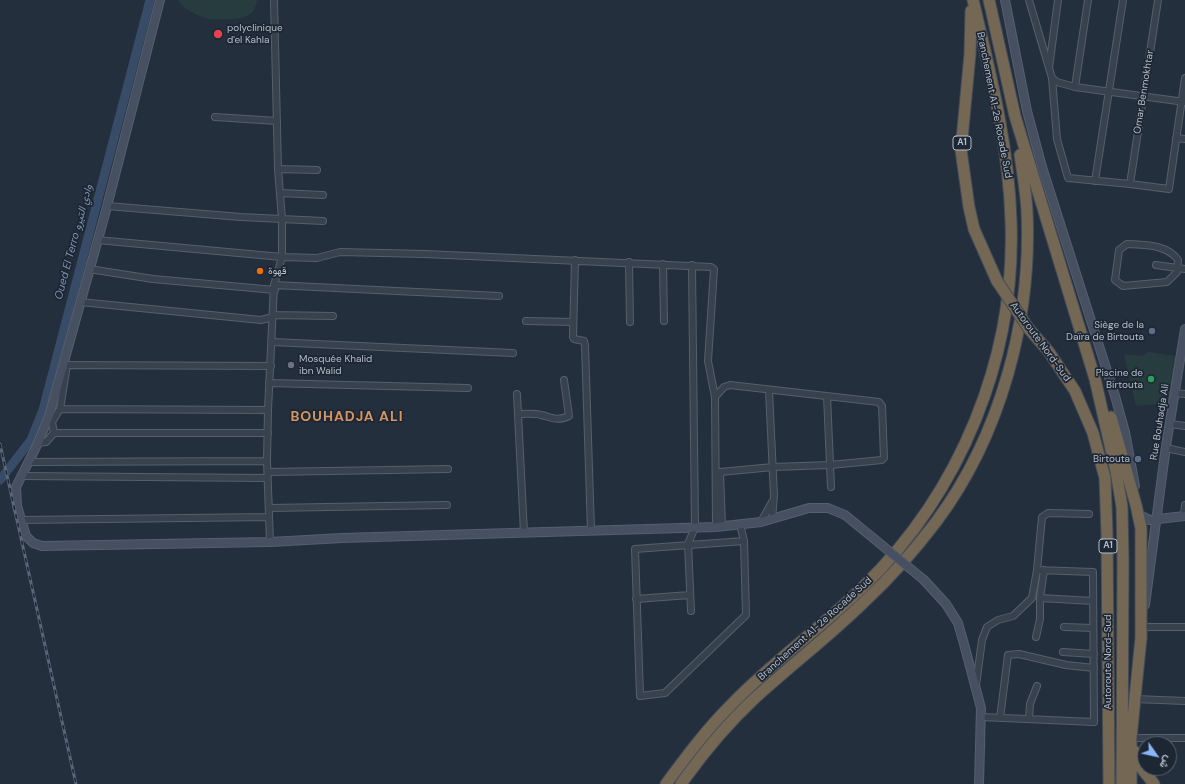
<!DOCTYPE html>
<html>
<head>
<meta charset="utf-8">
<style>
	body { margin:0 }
	#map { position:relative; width:1185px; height:784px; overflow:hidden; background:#242f3e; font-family:"DM Sans",Vazirmatn,sans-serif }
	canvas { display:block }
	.north { position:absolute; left:1137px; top:736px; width:40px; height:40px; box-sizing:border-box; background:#1d2633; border:1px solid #59626f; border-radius:50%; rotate:124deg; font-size:11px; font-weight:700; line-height:16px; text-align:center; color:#b4bcc9 }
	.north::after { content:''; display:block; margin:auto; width:14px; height:18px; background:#8ab4f8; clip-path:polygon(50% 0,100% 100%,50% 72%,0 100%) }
</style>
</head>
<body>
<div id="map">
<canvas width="1185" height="784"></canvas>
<div class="north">ش</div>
</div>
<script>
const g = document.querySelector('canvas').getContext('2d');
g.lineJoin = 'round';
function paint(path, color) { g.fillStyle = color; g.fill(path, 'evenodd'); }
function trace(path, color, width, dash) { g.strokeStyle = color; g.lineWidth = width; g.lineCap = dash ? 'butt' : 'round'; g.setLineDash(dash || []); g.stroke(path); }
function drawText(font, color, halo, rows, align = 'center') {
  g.font = font + ' "DM Sans",Vazirmatn,sans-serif'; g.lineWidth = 3.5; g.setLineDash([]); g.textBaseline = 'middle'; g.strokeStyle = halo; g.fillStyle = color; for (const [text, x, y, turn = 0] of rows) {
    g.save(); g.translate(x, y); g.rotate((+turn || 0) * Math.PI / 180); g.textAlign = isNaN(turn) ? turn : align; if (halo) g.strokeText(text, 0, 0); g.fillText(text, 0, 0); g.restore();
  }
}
paint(new Path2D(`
	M 178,0 L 257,0 C 255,20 237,19 221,19 C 216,19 210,20 206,18 C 197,16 182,8 178,0 Z
	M 1148,352 L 1176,356 L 1169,403 L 1136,406 L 1124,354 L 1143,356 Z`), '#263c3f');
trace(new Path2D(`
	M 0,480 L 31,440 L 43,410 L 150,0`), '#394c67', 9);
const street = new Path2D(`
	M 1029,0 L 1052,78 L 1057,139 L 1068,178 L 1130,184 L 1169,189 L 1185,78
	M 1049,68 L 1058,0
	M 1052,78 L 1057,82 L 1075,87 L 1185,102
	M 1075,87 L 1088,0
	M 215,117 L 277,121
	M 1176,138 L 1185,139
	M 278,169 L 317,170
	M 1095,181 L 1123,0
	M 1130,184 L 1158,0
	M 280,193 L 323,195
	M 107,206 L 241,217 L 323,221
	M 97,240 L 282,257 L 317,258 L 340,252 L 425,254 L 711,267 L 714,269 L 708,361 L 715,397 L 716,527
	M 1127,244 C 1144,245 1167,244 1178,260 L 1177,272 L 1167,282 L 1123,286 L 1115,280 L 1119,250 Z
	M 575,260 L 573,337 L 574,339 L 584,341 L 585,345 L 591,531
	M 629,262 L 630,322
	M 663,264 L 664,321
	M 1156,265 L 1185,269
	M 89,269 L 153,279 L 275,290
	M 274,285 L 499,296
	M 80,302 L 261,320 L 273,317
	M 274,315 L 333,316
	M 526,321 L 573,322
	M 272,342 L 513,353
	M 63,365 L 271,366
	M 269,383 L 468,388
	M 769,390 L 774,496 L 772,519
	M 1174,393 L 1185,394
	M 517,394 L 524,533
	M 827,396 L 831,487
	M 715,397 L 724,387 L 730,385 L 879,402 L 882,406 L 884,458 L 882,460 L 830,465 L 773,467 L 720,472 L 722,526
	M 60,409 L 67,365
	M 518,414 C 525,414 533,413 541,415 C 552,417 556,422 569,416 L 564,380
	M 1170,424 L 1185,426
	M 54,433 L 268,433
	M 38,443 L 46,442 L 54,433 L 52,422 L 60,409 L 268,410
	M 1166,448 L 1185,452
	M 28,462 L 267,461
	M 269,472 L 448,469
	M 21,476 L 267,478
	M 269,508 L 447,505
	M 1184,516 L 1185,505
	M 21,520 L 269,517
	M 761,522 L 772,502
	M 740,524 L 744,541 L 746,615 L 665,693 L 640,696 L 635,549 L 744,541
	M 270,542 L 267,461 L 268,410 L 274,285 L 282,257 L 282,219 L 278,169 L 274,0
	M 1040,598 L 1093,601
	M 636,599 L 690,595
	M 691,611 L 688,544 L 695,527 L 692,265
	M 1064,627 L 1093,628
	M 1142,627 L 1185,627
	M 1036,637 L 1040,619 L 1040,598 L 1044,570
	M 1063,652 L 1094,654
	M 976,685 L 982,640 L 987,627 L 998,620 L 1013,616 L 1032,598 L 1037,570 L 1042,517 L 1048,513 L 1089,514
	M 1135,699 L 1185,701
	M 981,717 L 1094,722 L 1093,572 L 1037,570
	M 1000,718 L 1008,655 L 1019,654 L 1066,665 L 1094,668
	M 1029,719 L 1030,704 L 1037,686
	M 1131,738 L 1185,738`);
const secondary = new Path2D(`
	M 160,0 L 105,214 L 49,416 L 38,443 L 16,487 L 17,506 L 26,536 L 33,543 L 42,546 L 270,542 L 342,538 L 716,527 L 761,522 L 809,508 L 828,508 L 845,515 L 878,542
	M 1005,0 L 1027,111 L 1042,167 L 1115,396 L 1125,432 L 1135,486
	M 1138,514 L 1149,520 L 1185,516
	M 924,580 L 946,604 L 958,623 L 964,644 L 981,708 L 979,784
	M 1145,605 L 1166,446 L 1185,329`);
const highway = new Path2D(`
	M 989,0 L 1015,116 L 1095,379 L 1116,471 L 1122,507 L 1123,561 L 1122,784
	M 971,11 L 970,54 L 961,150 L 969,207 L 974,229 L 997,281
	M 1029,329 L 1049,352 L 1075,391 L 1093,433 L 1105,478 L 1107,533 L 1109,784
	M 1111,417 L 1136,505 L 1141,528 L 1141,638 L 1131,738 L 1131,784
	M 1134,751 L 1139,765 L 1154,784
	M 666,784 C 686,757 706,730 730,706 C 771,663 820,629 863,587 C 961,492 1016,357 1011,221 C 1009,146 990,72 973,0
	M 681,784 C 703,753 727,724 755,698 C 790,666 828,637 863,603 C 890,578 914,551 936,522 C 1001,435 1032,319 1027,211 C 1026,193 1023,174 1020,155`);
trace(street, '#565f6c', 8);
trace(secondary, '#565f6c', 10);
trace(highway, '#434c59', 13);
trace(street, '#38414e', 6);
trace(secondary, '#465061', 8);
trace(highway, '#746855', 11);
const rail = new Path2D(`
	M 0,444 L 76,784`);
trace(rail, '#5a6575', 3);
trace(rail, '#1d2633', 1.5, [4.5]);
const secondaryBridge = new Path2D(`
	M 878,542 L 924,580`);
const highwayBridge = new Path2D(`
	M 997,281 L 1029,329`);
trace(secondaryBridge, '#565f6c', 10, []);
trace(highwayBridge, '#434c59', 13, []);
trace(secondaryBridge, '#465061', 8);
trace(highwayBridge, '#746855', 11);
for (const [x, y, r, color] of [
	[218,34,5,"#e0444e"],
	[260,271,4,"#e8710a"],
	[1152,331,4,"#5c6f8a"],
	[291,365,4,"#6b7280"],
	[1151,379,4,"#2e9e5b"],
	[1138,459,4,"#5c6f8a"]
]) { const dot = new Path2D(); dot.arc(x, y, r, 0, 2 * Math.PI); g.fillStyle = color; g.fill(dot); trace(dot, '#1d2633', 1.5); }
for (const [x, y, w] of [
	[962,143,18],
	[1108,546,18]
]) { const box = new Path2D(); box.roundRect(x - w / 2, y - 7, w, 14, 3); g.fillStyle = '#1d2633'; g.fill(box); trace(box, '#b4bcc9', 1); }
drawText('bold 9px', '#b4bcc9', null, [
	["A1",962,143],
	["A1",1108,546]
]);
drawText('10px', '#b4bcc9', '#1d2633', [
	["polyclinique",227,28],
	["d'el Kahla",227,40],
	["قهوة",268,271],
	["Siège de la",1144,325,"right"],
	["Daïra de Birtouta",1144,337,"right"],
	["Mosquée Khalid",299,359],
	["ibn Walid",299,371],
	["Piscine de",1143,373,"right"],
	["Birtouta",1143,385,"right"],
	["Birtouta",1130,459,"right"]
], 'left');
drawText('10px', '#b4bcc9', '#1d2633', [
	["Omar Benmokhtar",1144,92,-81],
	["Branchement A1-2e Rocade Sud",994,105,79],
	["Autoroute Nord-Sud",1040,342,54],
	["Rue Bouhadja Ali",1160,422,-81],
	["Branchement A1-2e Rocade Sud",815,629,-42],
	["Autoroute Nord-Sud",1108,662,-90]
]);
drawText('italic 11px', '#7c92b1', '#1d2633', [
	["Oued El Terro وادي التيرو",74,242,-75]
]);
g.letterSpacing = '1px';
drawText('bold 14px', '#d59563', '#1d2633', [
	["BOUHADJA ALI",347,417]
]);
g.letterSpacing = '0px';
</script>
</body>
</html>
